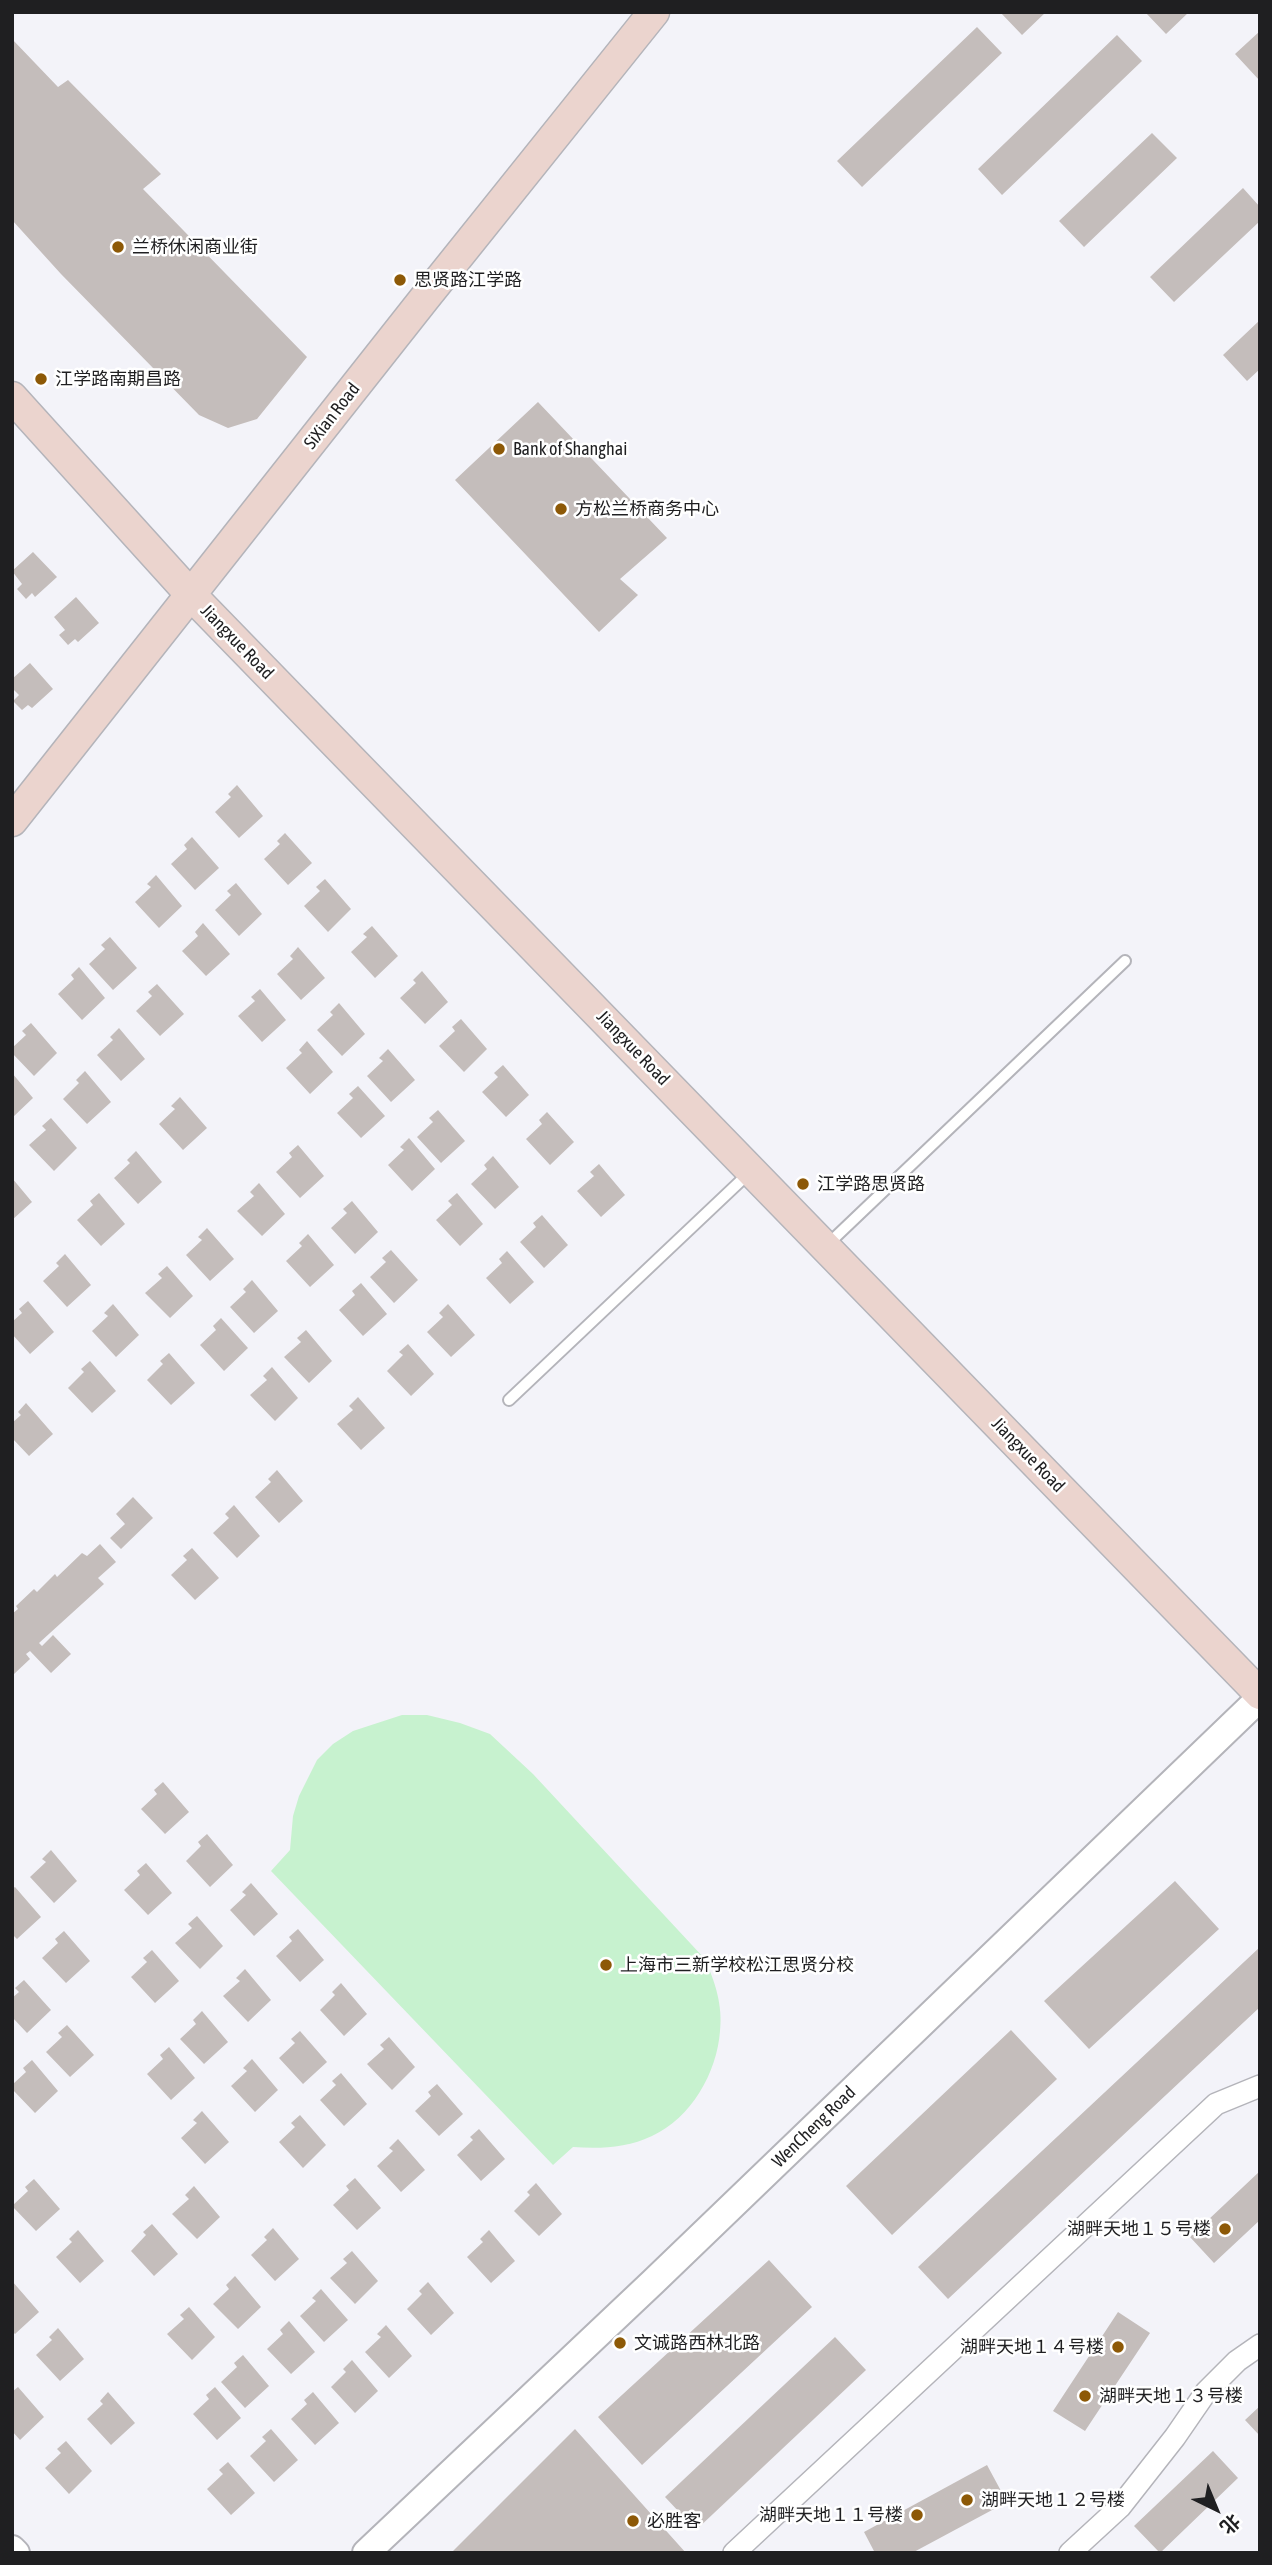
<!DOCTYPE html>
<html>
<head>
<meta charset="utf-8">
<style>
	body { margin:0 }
	#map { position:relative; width:1272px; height:2565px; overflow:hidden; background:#f3f3f9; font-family:"Asap Condensed","Noto Sans SC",sans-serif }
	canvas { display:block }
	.frame { position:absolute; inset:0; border:14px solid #1f1f21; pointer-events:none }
	.north { position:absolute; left:1181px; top:2474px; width:70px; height:70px; -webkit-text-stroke:5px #fff; paint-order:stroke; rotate:137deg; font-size:19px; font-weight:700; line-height:28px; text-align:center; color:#1f1f21 }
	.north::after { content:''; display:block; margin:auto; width:24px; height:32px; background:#1f1f21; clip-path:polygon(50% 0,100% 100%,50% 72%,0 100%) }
</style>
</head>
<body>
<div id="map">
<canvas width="1272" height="2565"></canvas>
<div class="frame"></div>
<div class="north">北</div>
</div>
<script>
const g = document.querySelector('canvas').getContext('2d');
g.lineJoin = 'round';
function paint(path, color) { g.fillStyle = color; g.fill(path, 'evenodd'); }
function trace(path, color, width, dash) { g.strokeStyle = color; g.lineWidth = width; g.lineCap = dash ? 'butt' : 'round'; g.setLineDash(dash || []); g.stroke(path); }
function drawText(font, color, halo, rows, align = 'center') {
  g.font = font + ' "Asap Condensed","Noto Sans SC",sans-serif'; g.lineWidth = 5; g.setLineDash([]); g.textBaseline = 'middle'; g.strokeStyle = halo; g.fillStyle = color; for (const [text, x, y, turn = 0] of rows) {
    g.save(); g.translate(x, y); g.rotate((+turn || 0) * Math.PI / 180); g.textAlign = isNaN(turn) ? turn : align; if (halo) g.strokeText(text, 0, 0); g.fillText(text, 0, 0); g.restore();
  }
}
paint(new Path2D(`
	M 402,1715 L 427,1715 L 460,1723 L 490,1734 L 533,1774 L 704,1958 C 715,1980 723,2006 720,2031 C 717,2073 691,2118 652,2136 C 627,2148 599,2149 573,2147 L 553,2165 L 271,1871 L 290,1850 L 293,1816 L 299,1796 L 317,1760 L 333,1744 L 353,1731 Z`), '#c7f2cf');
paint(new Path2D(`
	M 1000,12 L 1046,12 L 1022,35 Z
	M 1145,12 L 1189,12 L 1166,34 Z
	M 977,27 L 1002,53 L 862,187 L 837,161 Z
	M 1260,31 L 1260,81 L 1235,54 Z
	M 1117,35 L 1142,61 L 1002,195 L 978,169 Z
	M 12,39 L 58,87 L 68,80 L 161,174 L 143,189 L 307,357 L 257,419 L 228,428 L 199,415 L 61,274 L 12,220 Z
	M 1152,133 L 1177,158 L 1084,247 L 1059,221 Z
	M 1243,188 L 1260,207 L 1260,221 L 1174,302 L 1150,277 Z
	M 1260,320 L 1260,369 L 1247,381 L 1223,355 Z
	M 538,402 L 667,538 L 620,579 L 638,595 L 599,632 L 455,480 Z
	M 33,552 L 57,577 L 35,597 L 32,593 L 26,599 L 17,589 L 22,584 L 12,571 Z
	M 76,597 L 99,623 L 78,642 L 75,639 L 68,645 L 59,635 L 65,630 L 54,617 Z
	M 30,663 L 53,689 L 32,708 L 28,705 L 22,710 L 13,701 L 19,695 L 12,688 L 12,679 Z
	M 237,785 L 263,816 L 239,838 L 215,812 L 231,797 L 228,794 Z
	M 285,833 L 312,863 L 288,885 L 264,859 L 280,844 L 277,841 Z
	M 192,837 L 219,868 L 195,890 L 171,864 L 187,849 L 184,845 Z
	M 156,875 L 182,906 L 159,928 L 135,902 L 151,887 L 147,884 Z
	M 325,879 L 351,909 L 328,932 L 304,906 L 320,891 L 316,887 Z
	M 236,883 L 262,914 L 239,936 L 215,910 L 231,895 L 227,891 Z
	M 203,923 L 230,954 L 206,976 L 182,951 L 198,936 L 195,932 Z
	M 372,926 L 398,956 L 375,978 L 351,952 L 367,937 L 363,934 Z
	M 110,937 L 137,968 L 113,990 L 89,964 L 105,949 L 101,945 Z
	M 298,947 L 325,978 L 301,1000 L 277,974 L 293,959 L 290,956 Z
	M 79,967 L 105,998 L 82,1020 L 58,994 L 74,979 L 71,975 Z
	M 422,971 L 448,1002 L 425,1024 L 400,998 L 416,983 L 413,980 Z
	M 157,984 L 184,1014 L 160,1036 L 136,1011 L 152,996 L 148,992 Z
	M 260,989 L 286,1020 L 262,1042 L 238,1016 L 255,1001 L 251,997 Z
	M 339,1003 L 365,1034 L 342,1056 L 317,1030 L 333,1015 L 330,1012 Z
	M 461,1019 L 487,1049 L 464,1072 L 439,1046 L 455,1031 L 452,1027 Z
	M 31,1023 L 57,1053 L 34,1076 L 12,1053 L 12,1048 L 26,1035 L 22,1031 Z
	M 119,1028 L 145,1059 L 121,1081 L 97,1055 L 113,1040 L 110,1037 Z
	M 307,1041 L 333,1072 L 310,1094 L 286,1068 L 302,1053 L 299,1050 Z
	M 388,1049 L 415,1080 L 391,1102 L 367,1076 L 383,1061 L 379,1058 Z
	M 503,1065 L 529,1095 L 506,1117 L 482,1092 L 498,1077 L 494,1073 Z
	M 85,1071 L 111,1102 L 87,1124 L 63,1099 L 79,1083 L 76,1080 Z
	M 12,1073 L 33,1098 L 12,1118 Z
	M 358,1086 L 385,1116 L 361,1138 L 337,1113 L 353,1098 L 349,1094 Z
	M 180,1097 L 207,1128 L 183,1150 L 159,1124 L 175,1109 L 171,1106 Z
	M 438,1110 L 465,1141 L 441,1163 L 417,1137 L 433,1122 L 429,1118 Z
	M 547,1112 L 574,1142 L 550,1165 L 526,1139 L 542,1124 L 539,1120 Z
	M 51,1118 L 77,1148 L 54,1171 L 29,1145 L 46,1130 L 42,1126 Z
	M 409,1138 L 435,1169 L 412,1191 L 388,1165 L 404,1150 L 400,1147 Z
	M 298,1145 L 324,1176 L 300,1198 L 276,1172 L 292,1157 L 289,1153 Z
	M 136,1151 L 162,1182 L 138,1204 L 114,1178 L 130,1163 L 127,1160 Z
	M 493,1156 L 519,1187 L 495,1209 L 471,1184 L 487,1169 L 484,1165 Z
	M 599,1164 L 625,1195 L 601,1217 L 577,1191 L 594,1176 L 590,1172 Z
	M 12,1178 L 32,1202 L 12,1220 Z
	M 259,1183 L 285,1214 L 262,1236 L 237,1211 L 254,1196 L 250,1192 Z
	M 99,1193 L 125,1224 L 101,1246 L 77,1220 L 93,1205 L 90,1201 Z
	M 457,1193 L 483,1224 L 460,1246 L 436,1220 L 452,1205 L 448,1201 Z
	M 352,1201 L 378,1232 L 355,1254 L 331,1228 L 347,1213 L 343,1209 Z
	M 542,1215 L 568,1245 L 544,1268 L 520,1242 L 536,1227 L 533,1223 Z
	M 207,1228 L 234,1259 L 210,1281 L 186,1255 L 202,1240 L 198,1237 Z
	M 308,1234 L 334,1265 L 310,1287 L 286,1261 L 302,1246 L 299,1243 Z
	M 391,1250 L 418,1280 L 394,1303 L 370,1277 L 386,1262 L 382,1258 Z
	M 507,1251 L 534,1282 L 510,1304 L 486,1278 L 502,1263 L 499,1259 Z
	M 65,1254 L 91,1285 L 67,1307 L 43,1281 L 59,1266 L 56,1263 Z
	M 167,1266 L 193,1296 L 170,1318 L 145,1293 L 162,1278 L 158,1274 Z
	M 252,1280 L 278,1311 L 254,1333 L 230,1307 L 246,1292 L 243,1289 Z
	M 361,1283 L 387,1314 L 363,1336 L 339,1310 L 355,1295 L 352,1291 Z
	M 28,1301 L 54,1332 L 30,1354 L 12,1334 L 12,1322 L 22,1313 L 19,1309 Z
	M 113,1304 L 139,1335 L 116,1357 L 92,1331 L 108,1316 L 104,1313 Z
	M 448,1304 L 475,1335 L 451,1357 L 427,1332 L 443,1317 L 439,1313 Z
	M 221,1318 L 248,1348 L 224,1371 L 200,1345 L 216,1330 L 213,1326 Z
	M 306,1330 L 332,1361 L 309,1383 L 284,1357 L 301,1342 L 297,1338 Z
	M 408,1344 L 434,1374 L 411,1396 L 387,1371 L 403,1355 L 399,1352 Z
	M 169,1353 L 195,1383 L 171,1405 L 147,1380 L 163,1364 L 160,1361 Z
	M 90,1361 L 116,1391 L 92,1413 L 68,1388 L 84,1372 L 81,1369 Z
	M 272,1367 L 298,1398 L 275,1421 L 250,1395 L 267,1380 L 263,1376 Z
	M 358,1397 L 385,1428 L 361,1450 L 337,1424 L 353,1410 L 349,1406 Z
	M 26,1403 L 53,1434 L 29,1456 L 12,1438 L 12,1423 L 21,1415 L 18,1412 Z
	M 277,1470 L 303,1501 L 279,1523 L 255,1497 L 271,1482 L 268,1479 Z
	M 133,1497 L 153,1518 L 121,1549 L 110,1538 L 125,1524 L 116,1514 Z
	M 234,1505 L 260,1536 L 237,1558 L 213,1533 L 229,1518 L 225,1514 Z
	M 100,1544 L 116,1562 L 98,1578 L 104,1584 L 39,1643 L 42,1646 L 53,1635 L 71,1654 L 51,1673 L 30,1651 L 26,1654 L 30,1659 L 14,1674 L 12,1614 L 18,1609 L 16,1606 L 34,1589 L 37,1592 L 55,1574 L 57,1577 L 82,1553 L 87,1556 Z
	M 192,1548 L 219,1578 L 195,1600 L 171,1575 L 187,1560 L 183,1556 Z
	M 163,1782 L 189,1812 L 165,1834 L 141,1809 L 157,1794 L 154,1790 Z
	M 207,1834 L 233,1865 L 210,1887 L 186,1861 L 201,1846 L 198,1842 Z
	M 51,1850 L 77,1881 L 54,1903 L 30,1877 L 46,1862 L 42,1859 Z
	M 146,1863 L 172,1893 L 148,1915 L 124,1890 L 140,1875 L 137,1871 Z
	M 1175,1881 L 1219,1929 L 1089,2049 L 1044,2001 Z
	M 251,1883 L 278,1914 L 254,1936 L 230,1910 L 246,1895 L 242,1892 Z
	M 15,1887 L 41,1917 L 17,1939 L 12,1934 L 12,1889 Z
	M 197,1916 L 223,1946 L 200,1969 L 175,1943 L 192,1928 L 188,1924 Z
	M 298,1929 L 324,1960 L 300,1982 L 276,1956 L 292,1941 L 289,1937 Z
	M 64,1931 L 90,1961 L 66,1983 L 42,1958 L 58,1943 L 55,1939 Z
	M 1260,1947 L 1260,2007 L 948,2299 L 918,2267 Z
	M 152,1950 L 179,1981 L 155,2003 L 131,1977 L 147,1962 L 143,1958 Z
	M 245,1969 L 271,2000 L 248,2022 L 223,1996 L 240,1981 L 236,1978 Z
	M 24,1980 L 51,2010 L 27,2033 L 12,2017 L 12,1998 L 19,1992 L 15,1988 Z
	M 341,1983 L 367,2014 L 344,2036 L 320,2010 L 335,1995 L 332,1992 Z
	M 202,2011 L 228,2042 L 204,2064 L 180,2039 L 196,2024 L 193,2020 Z
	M 67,2025 L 94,2055 L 70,2077 L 46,2052 L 62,2037 L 58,2033 Z
	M 1011,2030 L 1057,2079 L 892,2235 L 846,2186 Z
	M 300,2031 L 327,2062 L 303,2084 L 279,2058 L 295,2043 L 291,2039 Z
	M 389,2037 L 415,2067 L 392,2090 L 367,2064 L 384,2049 L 380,2045 Z
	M 169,2047 L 195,2078 L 171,2100 L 147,2074 L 163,2059 L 160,2055 Z
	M 252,2059 L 278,2090 L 255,2112 L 231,2086 L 247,2071 L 243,2068 Z
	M 32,2060 L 58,2091 L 35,2113 L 12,2089 L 12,2085 L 26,2072 L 23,2068 Z
	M 341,2073 L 367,2104 L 344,2126 L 320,2100 L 336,2085 L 332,2081 Z
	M 437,2084 L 463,2114 L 439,2136 L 415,2111 L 431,2096 L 428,2092 Z
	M 202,2111 L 229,2142 L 205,2164 L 181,2138 L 197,2123 L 193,2120 Z
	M 300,2115 L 326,2145 L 303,2168 L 279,2142 L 295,2127 L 291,2123 Z
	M 479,2129 L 505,2159 L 481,2181 L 457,2155 L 473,2140 L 470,2137 Z
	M 398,2139 L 425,2170 L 401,2192 L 377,2166 L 393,2151 L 389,2148 Z
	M 1260,2171 L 1260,2220 L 1214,2263 L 1190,2237 Z
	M 355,2178 L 381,2208 L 357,2230 L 333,2205 L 349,2190 L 346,2186 Z
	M 34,2179 L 60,2209 L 36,2231 L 12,2206 L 28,2191 L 25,2187 Z
	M 536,2183 L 562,2214 L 539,2236 L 514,2211 L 530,2195 L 527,2192 Z
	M 194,2186 L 220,2217 L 197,2239 L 172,2214 L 189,2199 L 185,2195 Z
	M 152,2224 L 178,2254 L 154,2276 L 131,2251 L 146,2235 L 143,2232 Z
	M 273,2228 L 299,2259 L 275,2281 L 251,2255 L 267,2240 L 264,2237 Z
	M 78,2230 L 104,2261 L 80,2283 L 56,2257 L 72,2242 L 69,2239 Z
	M 489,2230 L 515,2261 L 491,2283 L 467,2257 L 483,2242 L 480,2239 Z
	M 352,2251 L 378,2281 L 355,2304 L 330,2278 L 347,2263 L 343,2259 Z
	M 769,2260 L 812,2307 L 642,2465 L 598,2417 Z
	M 235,2276 L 261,2307 L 238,2329 L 213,2304 L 229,2289 L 226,2285 Z
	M 12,2281 L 39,2312 L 15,2334 L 12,2331 Z
	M 428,2282 L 454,2313 L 431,2335 L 407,2309 L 422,2294 L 419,2291 Z
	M 321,2289 L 348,2320 L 324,2342 L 300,2316 L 316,2301 L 312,2298 Z
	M 189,2307 L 215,2337 L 192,2360 L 167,2334 L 184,2319 L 180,2315 Z
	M 1118,2312 L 1150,2333 L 1085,2431 L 1053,2411 Z
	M 289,2321 L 315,2352 L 291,2374 L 267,2349 L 283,2334 L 280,2330 Z
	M 386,2325 L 412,2356 L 389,2378 L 365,2352 L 381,2337 L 377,2334 Z
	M 58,2328 L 84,2359 L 60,2381 L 36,2355 L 52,2340 L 49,2337 Z
	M 835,2337 L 866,2370 L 696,2530 L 665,2497 Z
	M 243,2355 L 269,2386 L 245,2408 L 221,2382 L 237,2367 L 234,2363 Z
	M 352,2360 L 378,2391 L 355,2413 L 331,2387 L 346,2372 L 343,2369 Z
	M 18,2387 L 44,2417 L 20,2440 L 12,2431 L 12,2392 Z
	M 215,2387 L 241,2418 L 217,2440 L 193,2414 L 209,2399 L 206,2395 Z
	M 108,2392 L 135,2423 L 111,2445 L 87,2419 L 103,2404 L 100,2401 Z
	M 313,2392 L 339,2423 L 315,2445 L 291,2419 L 307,2404 L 304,2400 Z
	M 1260,2406 L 1260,2436 L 1245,2420 Z
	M 271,2429 L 298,2460 L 274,2482 L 250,2456 L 266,2441 L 262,2437 Z
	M 575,2429 L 686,2553 L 451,2553 Z
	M 66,2441 L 92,2471 L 69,2494 L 45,2468 L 61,2453 L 57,2449 Z
	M 1213,2451 L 1238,2478 L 1160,2553 L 1134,2526 Z
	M 228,2462 L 255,2493 L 231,2515 L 207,2489 L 223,2474 L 219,2470 Z
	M 987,2465 L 1007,2502 L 912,2553 L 875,2553 L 864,2532 Z`), '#c4bdbb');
const service = new Path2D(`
	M 826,1246 L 1125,961
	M 509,1400 L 749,1173`);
const minor = new Path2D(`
	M 734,2553 L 1216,2104 L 1260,2086
	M 1070,2553 L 1120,2507 L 1175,2437 L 1206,2392 L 1237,2361 L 1260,2345`);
const tertiary = new Path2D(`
	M 12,2549 L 16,2553
	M 366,2553 L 653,2282 L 1260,1698`);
const secondary = new Path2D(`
	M 12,397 L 192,596 L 1260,1694
	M 12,821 L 424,299 L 654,12`);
trace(service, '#b4b4ba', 14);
trace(minor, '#b4b4ba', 24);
trace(tertiary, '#b4b4ba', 30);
trace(secondary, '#b4b4ba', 33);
trace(service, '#fff', 10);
trace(minor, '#fff', 21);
trace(tertiary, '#fff', 26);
trace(secondary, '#ebd4ce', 30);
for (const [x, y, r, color] of [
	[118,247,7,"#8d5907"],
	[400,280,7,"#8d5907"],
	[41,379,7,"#8d5907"],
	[499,449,7,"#8d5907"],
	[561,509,7,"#8d5907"],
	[803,1184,7,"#8d5907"],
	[606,1965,7,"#8d5907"],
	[1225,2229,7,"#8d5907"],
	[620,2343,7,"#8d5907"],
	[1118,2347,7,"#8d5907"],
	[1085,2396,7,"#8d5907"],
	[967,2500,7,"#8d5907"],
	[917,2515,7,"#8d5907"],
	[633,2521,7,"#8d5907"]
]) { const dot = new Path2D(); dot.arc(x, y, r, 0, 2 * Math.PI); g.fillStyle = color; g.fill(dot); trace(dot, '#fff', 2.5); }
drawText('18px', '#1f1f21', '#fff', [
	["兰桥休闲商业街",132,247],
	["思贤路江学路",414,280],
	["江学路南期昌路",55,379],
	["Bank of Shanghai",513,449],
	["方松兰桥商务中心",575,509],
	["江学路思贤路",817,1184],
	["上海市三新学校松江思贤分校",620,1965],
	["湖畔天地１５号楼",1211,2229,"right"],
	["文诚路西林北路",634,2343],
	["湖畔天地１４号楼",1104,2347,"right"],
	["湖畔天地１３号楼",1099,2396],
	["湖畔天地１２号楼",981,2500],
	["湖畔天地１１号楼",903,2515,"right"],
	["必胜客",647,2521]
], 'left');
drawText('18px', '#1f1f21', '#fff', [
	["SiXian Road",332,416,-52],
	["Jiangxue Road",237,642,46],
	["Jiangxue Road",633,1048,46],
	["Jiangxue Road",1028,1455,46],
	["WenCheng Road",814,2127,-44]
]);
</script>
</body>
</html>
